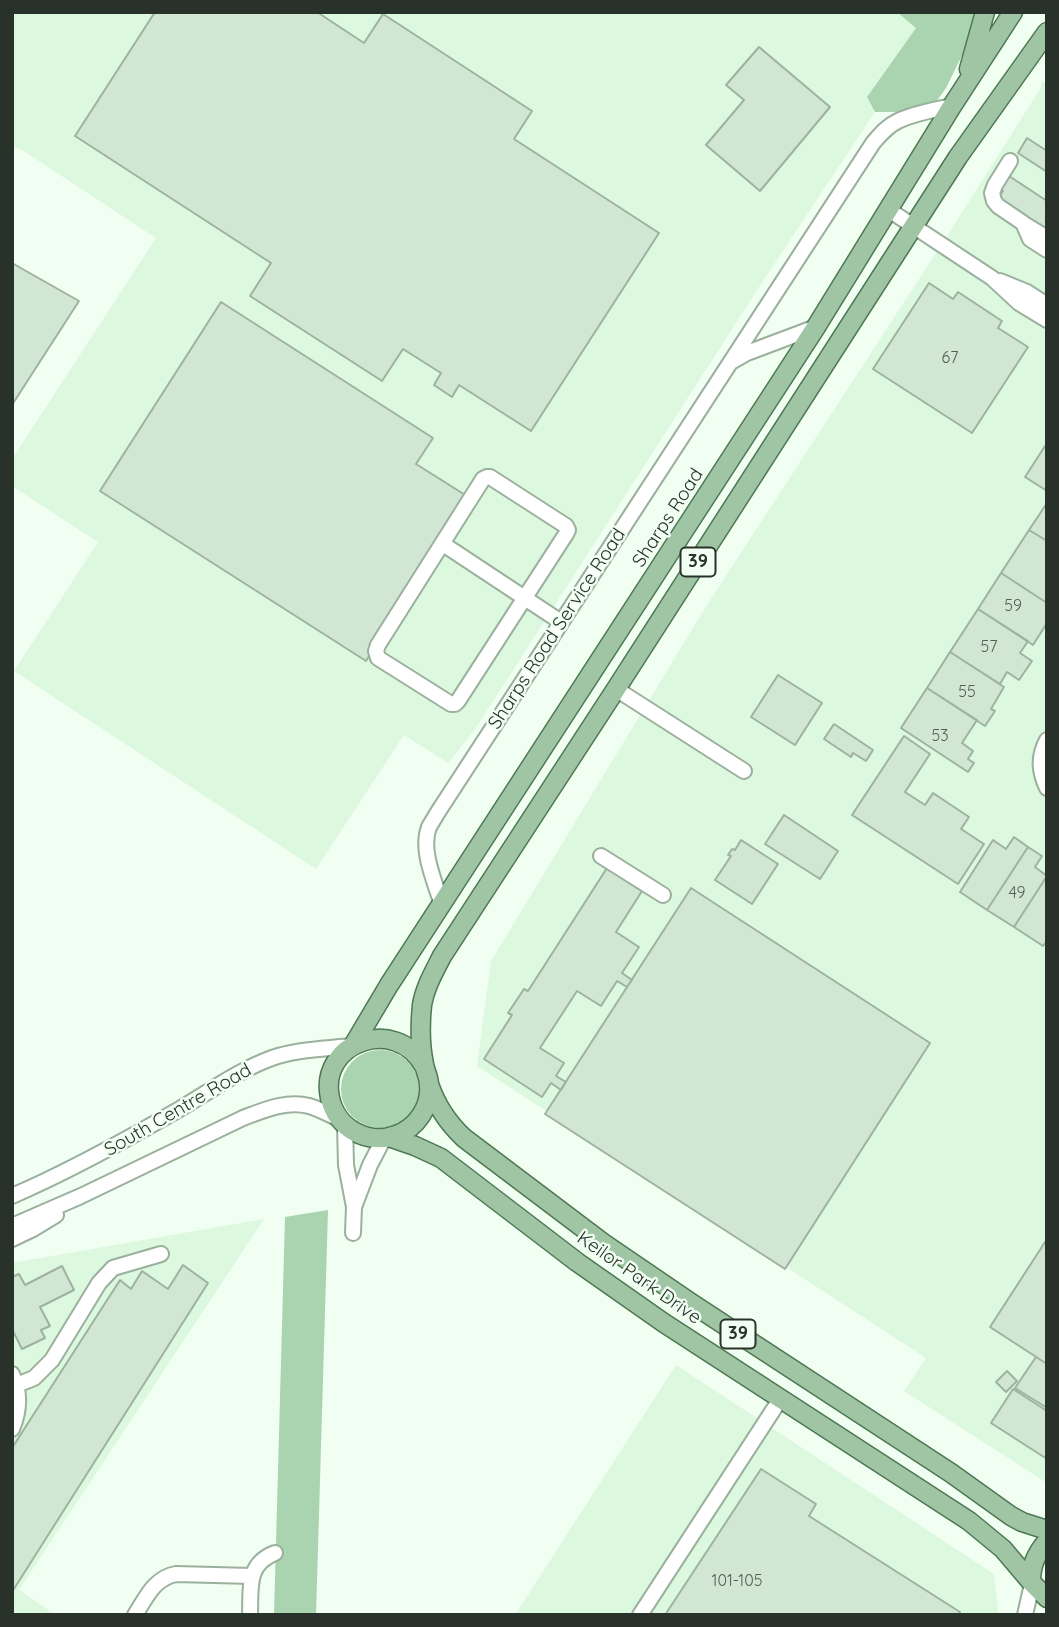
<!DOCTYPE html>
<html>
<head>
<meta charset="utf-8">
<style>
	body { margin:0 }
	#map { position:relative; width:1059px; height:1627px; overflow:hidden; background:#f1fef2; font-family:Quicksand,sans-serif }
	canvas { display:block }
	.frame { position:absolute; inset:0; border:14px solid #29322a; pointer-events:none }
</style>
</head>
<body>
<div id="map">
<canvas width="1059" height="1627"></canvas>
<div class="frame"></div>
</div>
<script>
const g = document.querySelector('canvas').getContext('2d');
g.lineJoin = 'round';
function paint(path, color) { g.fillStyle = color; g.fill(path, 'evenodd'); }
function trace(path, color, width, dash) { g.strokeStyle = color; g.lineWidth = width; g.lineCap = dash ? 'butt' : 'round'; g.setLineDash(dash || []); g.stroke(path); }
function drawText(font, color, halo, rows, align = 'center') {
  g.font = font + ' Quicksand,sans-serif'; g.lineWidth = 5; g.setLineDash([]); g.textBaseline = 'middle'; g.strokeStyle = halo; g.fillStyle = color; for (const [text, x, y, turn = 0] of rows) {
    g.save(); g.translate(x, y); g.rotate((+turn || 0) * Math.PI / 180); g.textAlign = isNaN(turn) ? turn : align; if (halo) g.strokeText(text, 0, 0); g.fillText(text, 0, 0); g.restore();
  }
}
paint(new Path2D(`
	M 12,12 L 897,12 L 916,28 L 867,97 L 875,112 L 761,284 L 474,731 L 448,763 L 404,735 L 316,869 L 14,671 L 98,542 L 12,486 L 12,459 L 156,238 L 22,150 L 12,146 Z
	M 1042,81 L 1047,84 L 1047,1483 L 904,1391 L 926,1358 L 477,1066 L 491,961 L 705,608 L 949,233 L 1040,89 Z
	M 264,1219 L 19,1590 L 56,1615 L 12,1615 L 12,1263 Z
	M 676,1365 L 994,1574 L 998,1613 L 1000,1615 L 515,1615 Z`), '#dcf8de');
paint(new Path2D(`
	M 897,12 L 977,12 L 972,35 L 946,88 L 936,102 L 902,112 L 875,112 L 867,97 L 916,28 Z
	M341 1089a39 39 0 1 1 78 0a39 39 0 1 1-78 0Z
	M 328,1210 L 316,1615 L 274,1615 L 285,1217 Z`), '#aad3af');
const building = new Path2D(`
	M 155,12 L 317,12 L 364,43 L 383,14 L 532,111 L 514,139 L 659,233 L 531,431 L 459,385 L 452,397 L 434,385 L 441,373 L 403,349 L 382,381 L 250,296 L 271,263 L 75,136 Z
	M 759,47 L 830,107 L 760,191 L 706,145 L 744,100 L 726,85 Z
	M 1027,138 L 1047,151 L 1047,172 L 1018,153 Z
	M 1009,176 L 1047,201 L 1047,230 L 1016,209 L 1014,212 L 998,198 L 1003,191 L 1000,189 Z
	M 12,263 L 79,301 L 12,405 Z
	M 929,283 L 953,299 L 958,292 L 1002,321 L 998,328 L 1028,347 L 972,433 L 873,369 Z
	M 221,302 L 433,438 L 416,464 L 470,498 L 366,661 L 100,491 Z
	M 1047,443 L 1047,491 L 1025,477 Z
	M 1047,503 L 1047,541 L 1029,530 Z
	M 1029,530 L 1047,541 L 1047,603 L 1001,573 Z
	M 1001,573 L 1047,603 L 1047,623 L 1033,645 L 978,609 Z
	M 978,609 L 1028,641 L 1020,653 L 1032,661 L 1019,680 L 1007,672 L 1000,684 L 950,652 Z
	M 950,652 L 1004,687 L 991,709 L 995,711 L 985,726 L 927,688 Z
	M 778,675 L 822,703 L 795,745 L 751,717 Z
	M 927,688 L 977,720 L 962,743 L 973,751 L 968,759 L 974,763 L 968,772 L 901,728 Z
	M 834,724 L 873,750 L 866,761 L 853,753 L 851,757 L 824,739 Z
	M 904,736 L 930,754 L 905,792 L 925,805 L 933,793 L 969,817 L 961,829 L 984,844 L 958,884 L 852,815 Z
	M 784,815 L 838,851 L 820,879 L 765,844 Z
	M 1014,837 L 1028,847 L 987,910 L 960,892 L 993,840 L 1006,849 Z
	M 741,840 L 778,864 L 752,904 L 715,880 L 731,856 L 728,855 L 732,849 L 735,850 Z
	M 1028,847 L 1042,856 L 1035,867 L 1047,876 L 1014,927 L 987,910 Z
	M 607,868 L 642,891 L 616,932 L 639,947 L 622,973 L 632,980 L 627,987 L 617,981 L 601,1006 L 577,991 L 540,1048 L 564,1063 L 556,1076 L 566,1082 L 561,1090 L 551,1083 L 542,1097 L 484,1059 L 512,1015 L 508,1013 L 524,989 L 528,991 Z
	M 1047,876 L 1047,941 L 1043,946 L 1014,927 Z
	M 691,888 L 930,1043 L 785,1269 L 545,1114 Z
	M 1047,1239 L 1047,1364 L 990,1327 Z
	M 183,1265 L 208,1283 L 12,1592 L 12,1448 L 120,1280 L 131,1289 L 142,1271 L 168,1289 Z
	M 62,1266 L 74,1290 L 40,1307 L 50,1326 L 41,1330 L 45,1338 L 22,1349 L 12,1329 L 12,1277 L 19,1274 L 25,1285 Z
	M 1036,1357 L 1047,1364 L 1047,1408 L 1015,1388 Z
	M 1007,1371 L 1017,1381 L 1006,1392 L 996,1382 Z
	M 1013,1389 L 1047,1411 L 1047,1459 L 991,1423 Z
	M 761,1469 L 816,1504 L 809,1516 L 960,1612 L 958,1615 L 665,1615 Z`);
paint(building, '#d1e7d3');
trace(building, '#9db39f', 2);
const minor = new Path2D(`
	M 1010,161 L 995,185 L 992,193 L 994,201 L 998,206 L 1023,223 L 1030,239 L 1047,250
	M 889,210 L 992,278 L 1019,303 L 1047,320
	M 1024,224 L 1047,238
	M 1000,281 L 1027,292 L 1047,305
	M 733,361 L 747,353 L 816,327
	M 487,477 L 490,477 L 566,526 L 568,530 L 566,534 L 458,701 L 455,704 L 451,704 L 378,658 L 376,651 L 378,645 L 483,479 Z
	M 443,544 L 561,622
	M 616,689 L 744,771
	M 1047,740 C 1038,757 1039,771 1047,788
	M 601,856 L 663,895
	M 442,905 C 435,882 420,850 429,827 C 432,822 435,817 438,812 L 873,143 C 880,135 887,126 898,121 C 914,113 934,110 952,106
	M 345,1124 L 346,1165 L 354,1207 L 353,1233
	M 12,1196 C 70,1171 124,1141 178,1110 C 209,1092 239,1070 272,1058 C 297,1049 325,1049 351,1046
	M 354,1207 L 370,1165 L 384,1138
	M 12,1226 L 81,1196 L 243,1118 C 264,1110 287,1100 309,1106 C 320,1109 330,1115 341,1120
	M 12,1239 L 33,1229 L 56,1215
	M 12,1374 C 21,1393 20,1410 12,1429
	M 12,1387 L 34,1378 L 52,1360 L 99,1283 L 113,1268 L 161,1254
	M 135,1615 C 146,1598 154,1578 176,1574 L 252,1576
	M 250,1615 C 251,1589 246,1564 275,1553
	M 640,1615 L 781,1398
	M 1025,1615 L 1032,1584`);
const major = new Path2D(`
	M 969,69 L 985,12
	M 354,1044 L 389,985 L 816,327 L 952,106 L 1013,12
	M 424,1066 C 396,1015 318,1042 330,1098 C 333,1112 342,1125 355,1132 C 368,1139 383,1140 396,1135 C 417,1128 431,1106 429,1085 C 429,1077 425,1071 424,1064 C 420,1045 420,1024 422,1005 C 425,987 434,972 442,956 L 616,689 L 958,157 L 1047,32
	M 429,1084 C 436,1105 448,1123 464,1138 L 603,1243 L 691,1303 L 951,1473 L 1011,1516 L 1022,1522 L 1047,1530
	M 389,1137 L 415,1146 L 441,1158 L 577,1262 L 664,1323 L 969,1521 L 1003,1549 L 1031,1582
	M 1047,1541 C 1036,1554 1031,1565 1031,1582 L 1047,1598`);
trace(minor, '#9bb09d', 18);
trace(major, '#4d7853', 21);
trace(minor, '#fff', 14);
trace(major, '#a0c5a5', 18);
drawText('16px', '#535f54', null, [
	["67",950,358],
	["59",1013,606],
	["57",989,647],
	["55",967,692],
	["53",940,736],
	["49",1017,893],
	["101-105",737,1581]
]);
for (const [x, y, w] of [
	[698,562,35],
	[738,1334,35]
]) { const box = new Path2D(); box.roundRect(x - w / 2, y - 14.5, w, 29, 5); g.fillStyle = '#f1fef2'; g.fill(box); trace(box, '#29322a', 2); }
drawText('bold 18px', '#29322a', null, [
	["39",698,562],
	["39",738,1334]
]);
drawText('19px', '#29322a', '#f1fef2', [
	["Sharps Road",668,518,-57],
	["Sharps Road Service Road",557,629,-57],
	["South Centre Road",178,1110,-30],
	["Keilor Park Drive",639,1278,35]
]);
</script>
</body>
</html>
